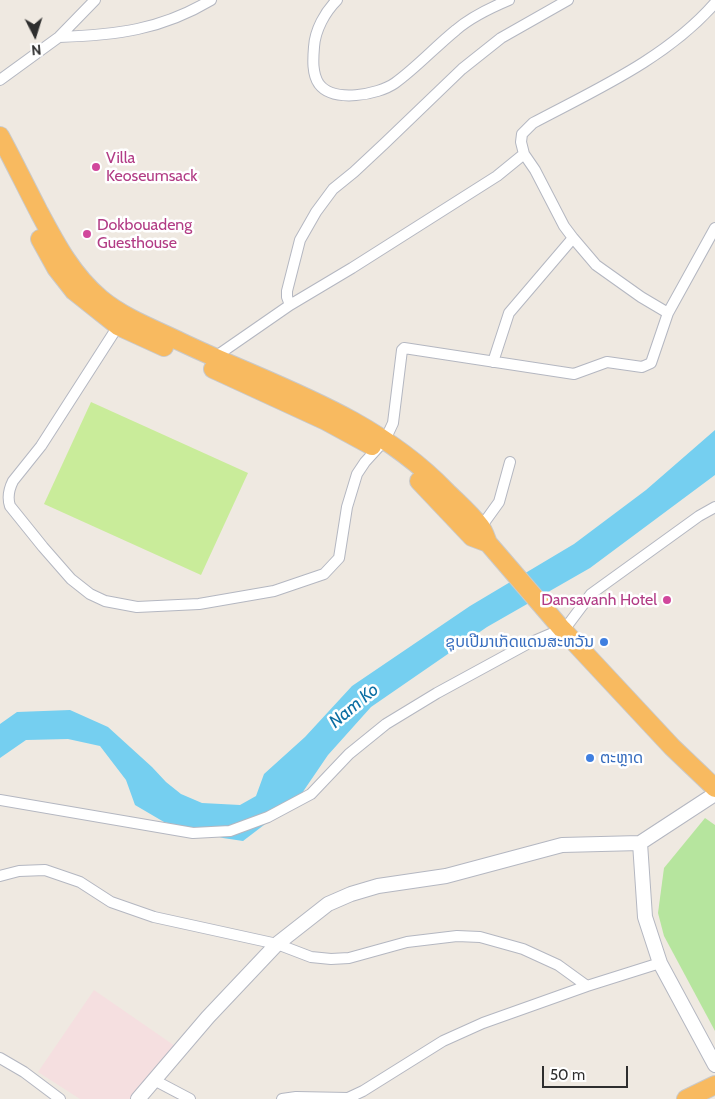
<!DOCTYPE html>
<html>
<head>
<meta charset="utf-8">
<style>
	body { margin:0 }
	#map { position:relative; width:715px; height:1099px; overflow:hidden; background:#efe9e1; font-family:Cabin,sans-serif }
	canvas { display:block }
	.north { position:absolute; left:10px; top:10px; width:50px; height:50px; -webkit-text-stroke:4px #fff; paint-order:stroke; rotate:175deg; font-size:14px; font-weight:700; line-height:20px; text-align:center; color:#2e2e2e }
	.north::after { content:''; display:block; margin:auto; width:18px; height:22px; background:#2e2e2e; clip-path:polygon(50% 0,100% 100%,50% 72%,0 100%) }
	.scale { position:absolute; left:542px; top:1066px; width:86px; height:22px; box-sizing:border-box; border:2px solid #2e2e2e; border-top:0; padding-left:6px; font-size:15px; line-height:18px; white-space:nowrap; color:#2e2e2e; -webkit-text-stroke:4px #fff; paint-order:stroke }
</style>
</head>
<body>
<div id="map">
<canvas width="715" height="1099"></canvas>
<div class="north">N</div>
<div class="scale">50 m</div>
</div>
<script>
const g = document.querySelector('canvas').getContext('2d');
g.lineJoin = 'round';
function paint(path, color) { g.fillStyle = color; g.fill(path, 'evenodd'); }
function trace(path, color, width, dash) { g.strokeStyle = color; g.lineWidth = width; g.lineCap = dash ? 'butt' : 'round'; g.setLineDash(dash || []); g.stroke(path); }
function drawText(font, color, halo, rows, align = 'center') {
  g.font = font + ' Cabin,"Noto Sans Lao",sans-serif'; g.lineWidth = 5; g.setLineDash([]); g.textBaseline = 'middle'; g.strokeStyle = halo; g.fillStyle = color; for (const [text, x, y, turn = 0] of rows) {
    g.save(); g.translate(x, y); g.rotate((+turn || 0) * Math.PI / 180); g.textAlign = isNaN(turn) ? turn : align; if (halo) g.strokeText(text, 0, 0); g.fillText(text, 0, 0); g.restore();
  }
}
paint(new Path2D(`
	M 94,990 L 175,1046 L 131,1099 L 80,1099 L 38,1072 Z`), '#f5dfe0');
paint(new Path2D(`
	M 705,818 L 715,825 L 715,1031 L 664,936 L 658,913 L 664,868 Z`), '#b6e59e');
paint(new Path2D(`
	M 91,402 L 248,473 L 201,575 L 44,504 Z`), '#c9ec9a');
paint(new Path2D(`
	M 715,430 L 715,475 L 590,568 L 487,627 L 371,707 L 328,755 L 298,799 L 243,841 L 223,838 L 164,822 L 135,805 L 126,780 L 100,746 L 68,739 L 26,740 L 0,758 L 0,724 L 17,712 L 70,710 L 108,727 L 152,767 L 166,782 L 181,794 L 202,803 L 240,805 L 256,796 L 264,774 L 305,737 L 352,686 L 470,606 L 574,544 L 646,490 Z`), '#75cff0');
const minor = new Path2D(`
	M 337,0 C 325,12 315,30 314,47 C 313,59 312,74 319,84 C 333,103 378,95 395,83 C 416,68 435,47 456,30 C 471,17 490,8 509,0
	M 59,37 C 116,35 161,30 211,0
	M 0,80 L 59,37 L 95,0
	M 290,305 L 287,297 L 287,291 L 300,240 L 316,212 L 333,189 L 354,172 L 385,143 L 462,69 L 501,38 L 568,0
	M 668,313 L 641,297 L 596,265 L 573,238 L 564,226 L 535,170 L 524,154 L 521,142 L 522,134 L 533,123 C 597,89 667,58 715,3
	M 120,323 L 41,446 L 13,481 C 9,489 7,497 10,506 L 43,547 L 71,579 L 90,594 L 105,601 L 137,607 L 199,604 L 274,591 L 324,574 L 339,558 L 347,507 L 357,474 L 365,462 L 385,440 L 393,423 L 402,350 L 404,348 L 574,374 L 607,362 L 642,367 L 651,363 L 668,313 L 715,228
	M 212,359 L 290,305 L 352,268 L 497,176 L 524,154
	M 493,362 L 509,313 L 573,238
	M 481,527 L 499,502 L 510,462
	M 564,630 L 591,594 L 699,516 L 715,507
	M 0,800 L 193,833 L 230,831 L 268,817 L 311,794 L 349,754 L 386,724 L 437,693 L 527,644 L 562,629
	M 0,876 L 19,871 L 45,870 L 80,882 L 111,902 L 154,917 L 277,944 L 311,957 L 331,959 L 349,958 L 407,942 L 457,936 L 480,937 L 523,949 L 558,965 L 587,986
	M 0,1058 L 24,1072 L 60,1099
	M 154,1080 L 190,1099
	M 282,1099 L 296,1097 L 348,1098 L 363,1091 L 443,1041 L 483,1023 L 587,986 L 660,963`);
const tertiary = new Path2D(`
	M 715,794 L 640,843 L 645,917 L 660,963 L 715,1065
	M 138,1099 L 208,1017 L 277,944 L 328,904 L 351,894 L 378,886 L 446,876 L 562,845 L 640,843`);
const trunk = new Path2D(`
	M 0,136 C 13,160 25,185 38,210 C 55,242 72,275 101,299 C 124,318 154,329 181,342 C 273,386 372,414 446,491 C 457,502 470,513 480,526 C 484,531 486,538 488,543 L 562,629 L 672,747 L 715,788
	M 40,239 L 56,268 L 74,291 L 118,326 L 164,347
	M 213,369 L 326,421 L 372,446
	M 419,481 L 472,537 L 488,543
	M 686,1099 L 715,1085`);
trace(minor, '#b4b7c1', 12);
trace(tertiary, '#b4b7c1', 16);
trace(trunk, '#c9c9c9', 20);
trace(minor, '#fff', 10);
trace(tertiary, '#fff', 14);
trace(trunk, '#f8ba60', 18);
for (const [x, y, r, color] of [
	[96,167,5,"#d1479c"],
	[87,234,5,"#d1479c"],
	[667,600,5,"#d1479c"],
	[604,642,5,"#3f7fe0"],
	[590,758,5,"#3f7fe0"]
]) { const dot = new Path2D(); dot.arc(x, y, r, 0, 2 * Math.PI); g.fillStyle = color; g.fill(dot); trace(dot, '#fff', 2); }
drawText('16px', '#b23c85', '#fff', [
	["Villa",106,158],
	["Keoseumsack",106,176],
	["Dokbouadeng",97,225],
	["Guesthouse",97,243],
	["Dansavanh Hotel",657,600,"right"]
], 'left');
drawText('16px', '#366cbe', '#fff', [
	["ຊຸບເປີມາເກັດແດນສະຫວັນ",594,642],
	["ຕະຫຼາດ",600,758,"left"]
], 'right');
drawText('italic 18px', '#0d6fa3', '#fff', [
	["Nam Ko",354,706,-40]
]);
</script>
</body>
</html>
